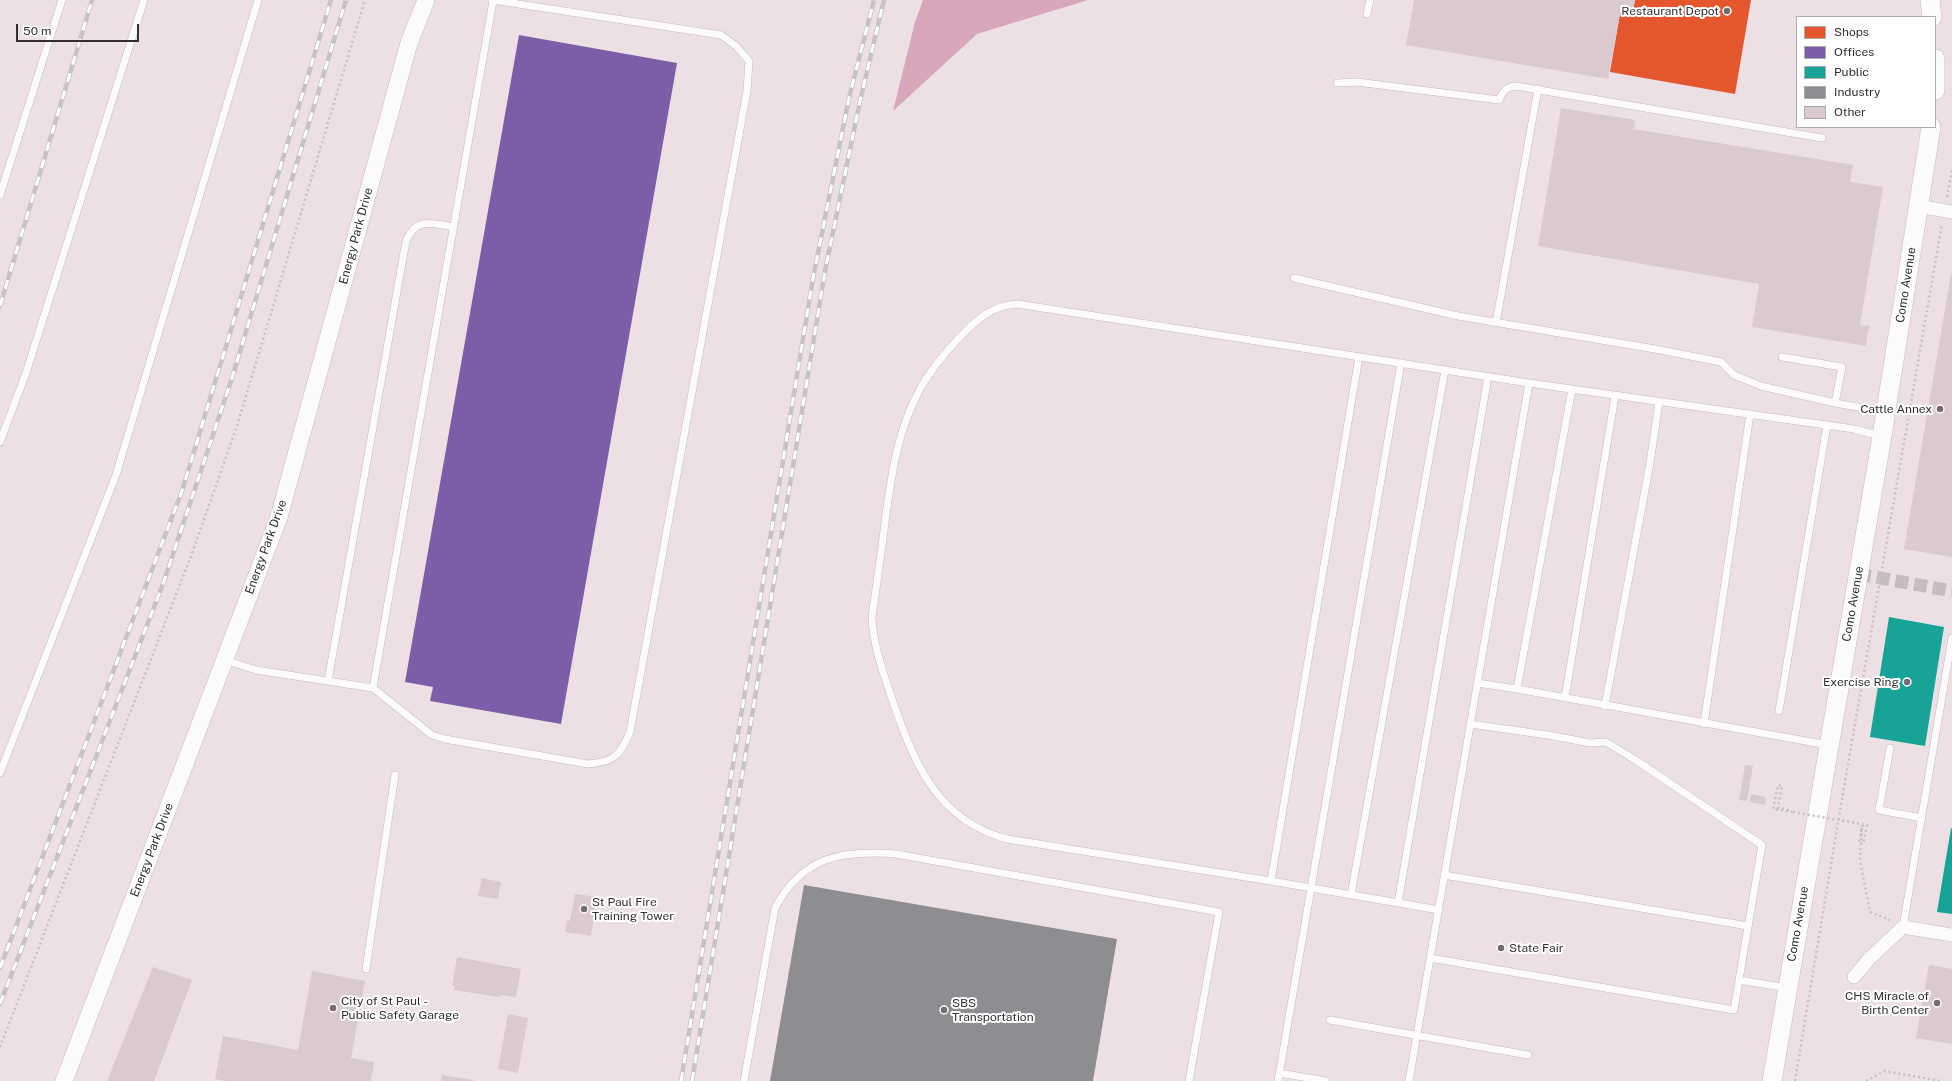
<!DOCTYPE html>
<html>
<head>
<meta charset="utf-8">
<style>
	body { margin:0 }
	#map { position:relative; width:1952px; height:1081px; overflow:hidden; background:#ece0e5; font-family:"Public Sans",sans-serif }
	canvas { display:block }
	.legend { position:absolute; left:1796px; top:16px; width:140px; height:112px; box-sizing:border-box; background:#fff; border:1px solid #aeabad; margin:0; padding:5px 7px; list-style:none; font-size:12px; color:#352e31 }
	.legend li { display:flex; align-items:center; gap:8px; height:20px }
	.legend b { width:20px; border:1px solid #aeabad }
	.scale { position:absolute; left:16px; top:24px; width:123px; height:18px; box-sizing:border-box; border:2px solid #352e31; border-top:0; padding-left:5px; font-size:12px; line-height:14px; white-space:nowrap; color:#352e31; -webkit-text-stroke:3px #fff; paint-order:stroke }
</style>
</head>
<body>
<div id="map">
<canvas width="1952" height="1081"></canvas>
<ul class="legend">
<li><b style="height:11px;background:#e4572e"></b>Shops</li>
<li><b style="height:11px;background:#7b5ea7"></b>Offices</li>
<li><b style="height:11px;background:#17a398"></b>Public</li>
<li><b style="height:11px;background:#8d8d92"></b>Industry</li>
<li><b style="height:11px;background:#dac9d0"></b>Other</li>
</ul>
<div class="scale">50 m</div>
</div>
<script>
const g = document.querySelector('canvas').getContext('2d');
g.lineJoin = 'round';
function paint(path, color) { g.fillStyle = color; g.fill(path, 'evenodd'); }
function trace(path, color, width, dash) { g.strokeStyle = color; g.lineWidth = width; g.lineCap = dash ? 'butt' : 'round'; g.setLineDash(dash || []); g.stroke(path); }
function drawText(font, color, halo, rows, align = 'center') {
  g.font = font + ' "Public Sans",sans-serif'; g.lineWidth = 4; g.setLineDash([]); g.textBaseline = 'middle'; g.strokeStyle = halo; g.fillStyle = color; for (const [text, x, y, turn = 0] of rows) {
    g.save(); g.translate(x, y); g.rotate((+turn || 0) * Math.PI / 180); g.textAlign = isNaN(turn) ? turn : align; if (halo) g.strokeText(text, 0, 0); g.fillText(text, 0, 0); g.restore();
  }
}
paint(new Path2D(`
	M 923,0 L 1088,0 L 977,34 L 893,111 L 915,22 Z`), '#d8a7bd');
paint(new Path2D(`
	M 1635,0 L 1751,0 L 1735,94 L 1610,72 L 1621,8 L 1633,11 Z`), '#e4572e');
paint(new Path2D(`
	M 519,35 L 677,63 L 561,724 L 430,701 L 433,687 L 405,682 Z`), '#7b5ea7');
paint(new Path2D(`
	M 1889,617 L 1944,627 L 1925,746 L 1870,737 Z
	M 1951,828 L 1952,829 L 1952,914 L 1937,912 Z`), '#17a398');
paint(new Path2D(`
	M 804,885 L 1117,939 L 1093,1081 L 770,1081 Z`), '#8d8d92');
paint(new Path2D(`
	M 1414,0 L 1635,0 L 1633,11 L 1621,8 L 1608,79 L 1406,45 Z
	M 1561,108 L 1635,120 L 1634,129 L 1853,165 L 1850,182 L 1883,187 L 1860,325 L 1869,326 L 1866,346 L 1752,327 L 1759,284 L 1538,246 Z
	M 1951,274 L 1952,275 L 1952,557 L 1904,549 Z
	M 1745,765 L 1753,766 L 1747,801 L 1739,800 Z
	M 1751,794 L 1766,797 L 1765,805 L 1749,802 Z
	M 482,878 L 501,882 L 498,899 L 478,896 Z
	M 575,894 L 597,897 L 591,936 L 565,932 L 567,920 L 570,921 Z
	M 457,957 L 521,969 L 516,997 L 500,995 L 499,997 L 454,990 L 455,986 L 452,986 Z
	M 1929,965 L 1952,969 L 1952,1044 L 1916,1038 Z
	M 153,967 L 192,980 L 154,1081 L 107,1081 Z
	M 312,971 L 365,981 L 351,1058 L 374,1062 L 371,1081 L 226,1081 L 215,1079 L 223,1036 L 298,1050 Z
	M 508,1014 L 528,1018 L 518,1073 L 498,1069 Z
	M 442,1075 L 473,1080 L 473,1081 L 441,1081 Z`), '#dac9d0');
trace(new Path2D(`
	M 1858,574 L 1952,591`), '#c7bcc1', 13, [13, 6]);
const service = new Path2D(`
	M 1367,14 L 1370,0
	M 1337,83 L 1357,82 L 1499,100 C 1503,91 1506,87 1516,86 L 1822,138
	M 0,195 L 62,0
	M 1294,278 L 1458,316 L 1655,349 L 1721,362 L 1734,375 L 1761,386 L 1835,403 L 1885,412
	M 1496,323 L 1538,89
	M 1782,357 L 1842,367 L 1835,403
	M 1572,389 L 1517,689 L 1828,745
	M 0,442 L 26,373 L 144,0
	M 225,660 L 256,670 L 373,688 L 432,735 L 445,739 L 588,764 C 615,762 620,755 630,732 L 747,91 L 749,61 L 736,46 L 721,35 L 492,0
	M 328,681 L 406,241 C 417,217 431,223 453,227
	M 1477,683 L 1517,689
	M 373,688 L 493,1
	M 1565,698 L 1615,396
	M 1605,706 L 1650,463 L 1659,402
	M 1779,711 L 1827,425
	M 1470,724 L 1548,735 L 1590,743 L 1606,742 L 1637,761 L 1762,845 L 1739,980
	M 1704,724 L 1750,414
	M 1890,748 L 1879,810 L 1922,818
	M 0,773 L 116,475 L 258,0
	M 1444,875 L 1748,926
	M 1271,881 L 1359,357
	M 1351,895 L 1445,370
	M 1398,903 L 1488,377
	M 1439,910 L 1271,881 L 1007,839 C 935,820 913,760 891,696 C 882,669 873,644 872,617 C 877,582 882,548 886,514 C 892,472 898,430 919,391 C 929,372 944,354 959,338 C 975,321 992,305 1017,304 L 1529,383
	M 1903,927 L 1952,638
	M 1430,958 L 1734,1010 L 1739,980 L 1787,988
	M 366,969 L 395,775
	M 1330,1020 L 1528,1055
	M 1279,1073 L 1326,1081
	M 744,1081 L 775,908 C 803,856 842,850 896,854 L 1219,912 L 1189,1081
	M 1278,1081 L 1401,363
	M 1409,1081 L 1529,383 L 1854,429 L 1880,436`);
const minor = new Path2D(`
	M 1919,206 L 1952,212
	M 1854,977 L 1869,959 L 1903,927 L 1952,935`);
const tertiary = new Path2D(`
	M 64,1081 L 279,517 L 409,43 L 426,0`);
const secondary = new Path2D(`
	M 1930,0 L 1932,17
	M 1935,59 L 1935,90
	M 1772,1081 L 1882,436 L 1931,127`);
trace(service, '#c4bbbe', 8);
trace(minor, '#c4bbbe', 14);
trace(tertiary, '#c4bbbe', 18);
trace(secondary, '#c4bbbe', 20);
trace(new Path2D(`
	M 1947,197 L 1952,170
	M 1789,810 L 1778,808 L 1782,786 L 1778,785 L 1773,809 L 1793,812
	M 1862,827 L 1862,825 L 1860,860 L 1870,912 L 1890,920
	M 0,1047 L 191,556 L 237,426 L 365,0
	M 1795,1081 L 1838,822 L 1942,224
	M 1866,1081 L 1885,1071 L 1941,1081`), '#c6c2c4', 2.5, [2, 3]);
trace(service, '#fcfafb', 7);
trace(minor, '#fcfafb', 13);
trace(tertiary, '#fcfafb', 17);
trace(secondary, '#fcfafb', 19);
const rail = new Path2D(`
	M 0,306 L 92,0
	M 0,968 L 182,491 L 331,0
	M 0,1004 L 163,584 L 232,378 L 346,0
	M 681,1081 L 813,278 L 849,98 L 874,0
	M 692,1081 L 825,271 L 860,101 L 884,0`);
trace(rail, '#c7c3c5', 4.5);
trace(rail, '#fff', 3, [9]);
trace(new Path2D(`
	M 1793,812 L 1867,825 L 1863,844 L 1859,843 L 1862,827`), '#c6c2c4', 2.5, [2, 3]);
for (const [x, y, r, color] of [
	[1727,11,4,"#756c70"],
	[1940,409,4,"#756c70"],
	[1907,682,4,"#756c70"],
	[584,909,4,"#756c70"],
	[1501,948,4,"#756c70"],
	[1937,1003,4,"#756c70"],
	[333,1008,4,"#756c70"],
	[944,1010,4,"#756c70"]
]) { const dot = new Path2D(); dot.arc(x, y, r, 0, 2 * Math.PI); g.fillStyle = color; g.fill(dot); trace(dot, '#fff', 1.5); }
drawText('12px', '#352e31', '#fff', [
	["Restaurant Depot",1719,11],
	["Cattle Annex",1932,409],
	["Exercise Ring",1899,682],
	["St Paul Fire",592,902,"left"],
	["Training Tower",592,916,"left"],
	["State Fair",1509,948,"left"],
	["CHS Miracle of",1929,996],
	["Birth Center",1929,1010],
	["City of St Paul -",341,1001,"left"],
	["Public Safety Garage",341,1015,"left"],
	["SBS",952,1003,"left"],
	["Transportation",952,1017,"left"]
], 'right');
drawText('12px', '#352e31', '#fff', [
	["Energy Park Drive",356,236,-75],
	["Como Avenue",1906,285,-81],
	["Energy Park Drive",266,547,-70],
	["Como Avenue",1853,604,-80],
	["Energy Park Drive",152,850,-69],
	["Como Avenue",1798,924,-80]
]);
</script>
</body>
</html>
